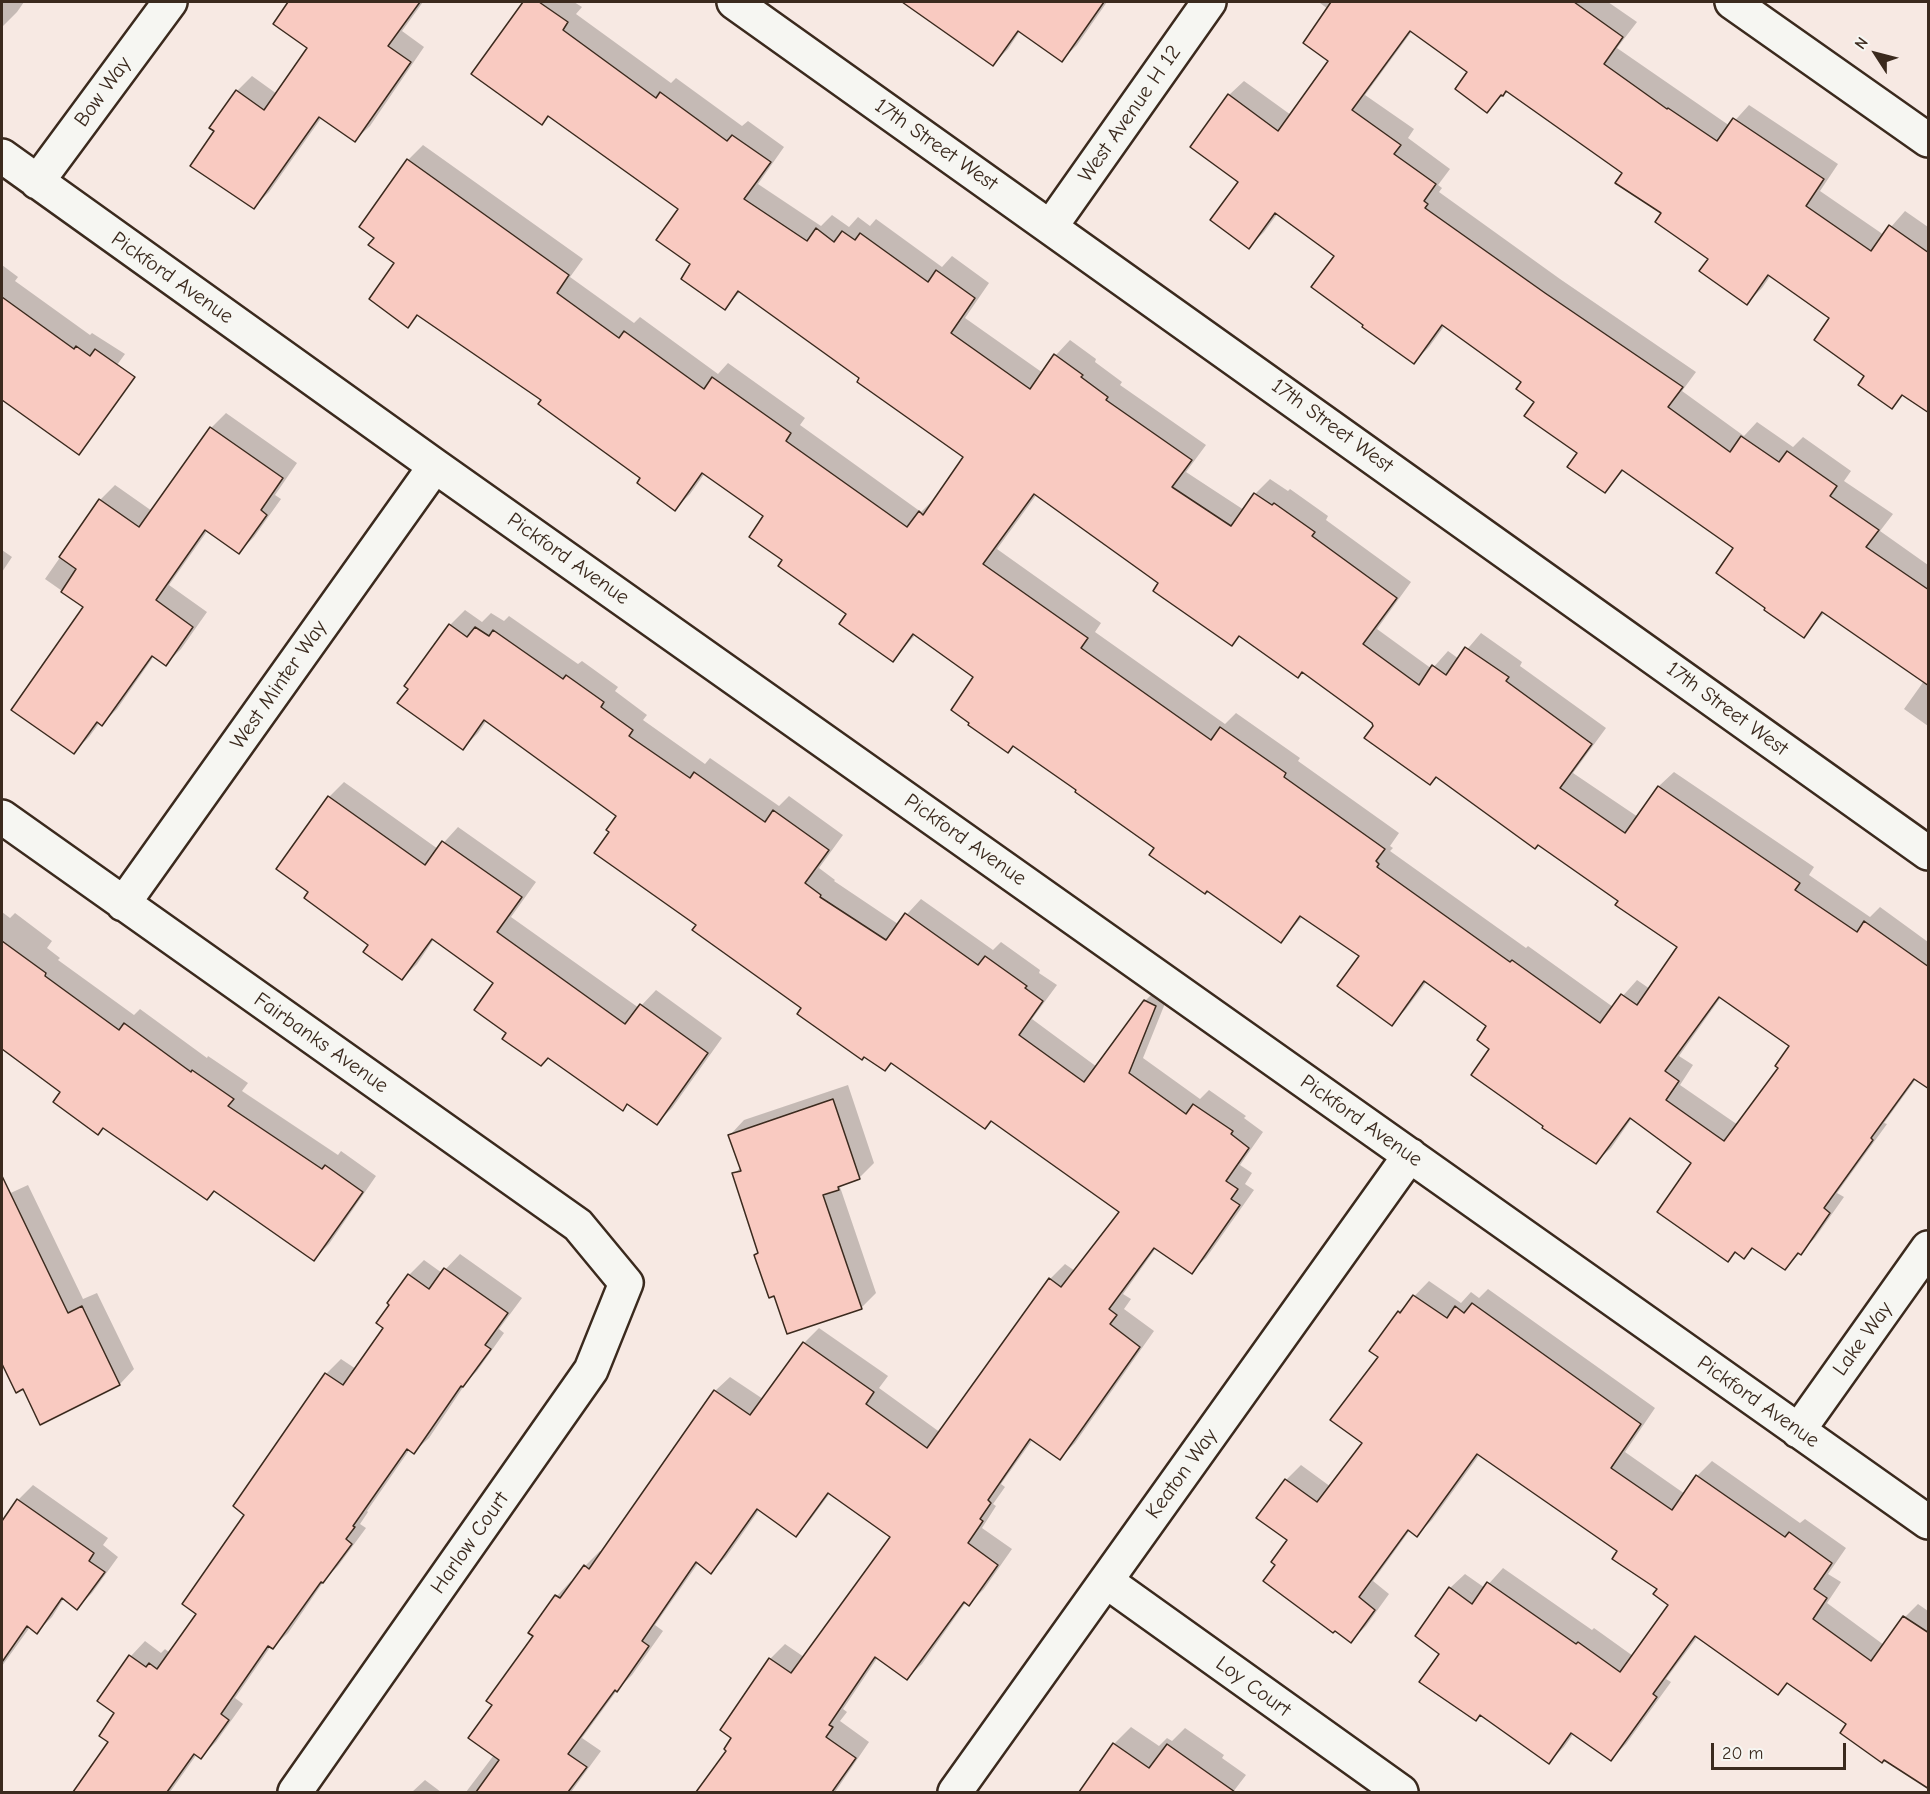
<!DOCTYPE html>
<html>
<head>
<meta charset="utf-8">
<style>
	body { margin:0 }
	#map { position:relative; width:1930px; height:1794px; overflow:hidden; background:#f7e9e3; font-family:"Comic Neue",sans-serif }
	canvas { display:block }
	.frame { position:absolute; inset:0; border:3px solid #3b2a1e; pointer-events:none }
	.north { position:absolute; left:1846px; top:24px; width:60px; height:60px; -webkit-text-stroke:4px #f6f6f2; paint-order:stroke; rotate:306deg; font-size:16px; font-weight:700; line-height:24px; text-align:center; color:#3b2a1e }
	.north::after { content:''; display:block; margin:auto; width:21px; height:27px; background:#3b2a1e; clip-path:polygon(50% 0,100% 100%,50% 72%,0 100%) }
	.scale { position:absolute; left:1711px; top:1743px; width:135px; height:27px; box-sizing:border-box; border:3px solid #3b2a1e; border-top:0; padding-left:8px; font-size:18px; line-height:21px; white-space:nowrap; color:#3b2a1e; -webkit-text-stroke:4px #f6f6f2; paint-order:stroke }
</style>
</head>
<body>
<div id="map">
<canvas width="1930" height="1794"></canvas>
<div class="frame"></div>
<div class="north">N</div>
<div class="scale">20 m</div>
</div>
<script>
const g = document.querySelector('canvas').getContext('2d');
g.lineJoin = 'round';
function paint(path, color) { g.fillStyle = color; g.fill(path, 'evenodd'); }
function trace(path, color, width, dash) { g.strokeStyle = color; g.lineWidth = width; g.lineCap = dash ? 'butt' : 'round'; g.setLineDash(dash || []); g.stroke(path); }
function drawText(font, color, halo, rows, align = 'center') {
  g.font = font + ' "Comic Neue",sans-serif'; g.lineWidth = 6; g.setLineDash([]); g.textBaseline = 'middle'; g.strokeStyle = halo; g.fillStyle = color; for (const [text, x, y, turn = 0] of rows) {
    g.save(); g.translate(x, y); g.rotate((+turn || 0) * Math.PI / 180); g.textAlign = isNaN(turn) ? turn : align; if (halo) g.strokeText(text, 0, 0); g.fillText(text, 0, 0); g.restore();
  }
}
paint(new Path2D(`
	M 2,2 L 24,2 L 17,12 L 2,27 Z
	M 290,2 L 423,2 L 402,31 L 424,47 L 370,126 L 355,140 L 322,117 L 269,192 L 254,207 L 216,131 L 237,91 L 252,76 L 277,94 L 309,47 L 275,23 Z
	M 525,2 L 574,2 L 582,7 L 576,14 L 671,83 L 676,78 L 742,126 L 748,121 L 784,147 L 758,184 L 821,226 L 832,215 L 849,227 L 858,217 L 870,226 L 876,219 L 942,267 L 952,256 L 989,283 L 965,318 L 1043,373 L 1056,355 L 1070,340 L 1096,359 L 1095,362 L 1122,382 L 1120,385 L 1206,445 L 1186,472 L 1244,510 L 1256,493 L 1270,479 L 1288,491 L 1290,489 L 1328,516 L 1326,520 L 1411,582 L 1377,629 L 1432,669 L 1448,651 L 1459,659 L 1481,633 L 1522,662 L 1520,666 L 1606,728 L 1573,773 L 1638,817 L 1659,786 L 1674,772 L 1814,867 L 1809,875 L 1870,917 L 1880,907 L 1928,942 L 1928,1073 L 1916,1079 L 1884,1123 L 1887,1124 L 1837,1193 L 1844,1197 L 1815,1238 L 1785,1268 L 1754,1247 L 1744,1257 L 1737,1251 L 1728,1260 L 1693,1163 L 1632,1118 L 1611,1148 L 1596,1162 L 1545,1126 L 1492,1049 L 1488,1026 L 1427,981 L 1406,1009 L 1392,1024 L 1361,955 L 1303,916 L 1281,941 L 1078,790 L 975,677 L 916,634 L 893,660 L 848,614 L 784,560 L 765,516 L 705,473 L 690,494 L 675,509 L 642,478 L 543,399 L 419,314 L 408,326 L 396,263 L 376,237 L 361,226 L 408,160 L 423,145 L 583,259 L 570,277 L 634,323 L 640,317 L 718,374 L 728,363 L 805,418 L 800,425 L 921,512 L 935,498 L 936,499 L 965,456 L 861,377 L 741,291 L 724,308 L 693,264 L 680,209 L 549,115 L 542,123 L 473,74 ZM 1037,494 L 1160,582 L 1231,644 L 1241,635 L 1298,677 L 1303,671 L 1373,722 L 1374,726 L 1620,900 L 1679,946 L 1650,989 L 1637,980 L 1613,1007 L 1528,946 L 1526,948 L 1390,851 L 1393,848 L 1390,846 L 1399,833 L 1298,761 L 1300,758 L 1236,713 L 1225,724 L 1095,632 L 1101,623 L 997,549 ZM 1721,997 L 1792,1046 L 1780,1067 L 1738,1125 L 1680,1085 L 1693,1065 L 1679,1056 Z
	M 903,2 L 1107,2 L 1077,45 L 1062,60 L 1020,31 L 1008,49 L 993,64 Z
	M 1322,2 L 1608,2 L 1637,22 L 1617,48 L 1730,126 L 1749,105 L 1838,164 L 1820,191 L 1884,235 L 1905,211 L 1928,227 L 1928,412 L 1904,394 L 1891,407 L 1867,376 L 1831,318 L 1771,275 L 1762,288 L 1747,303 L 1710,258 L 1624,173 L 1507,90 L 1487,111 L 1469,72 L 1412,31 L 1365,95 L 1414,129 L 1408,138 L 1450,169 L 1438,185 L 1442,188 L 1439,192 L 1560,279 L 1696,372 L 1682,391 L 1744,436 L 1757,422 L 1793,447 L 1803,437 L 1851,471 L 1844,481 L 1893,514 L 1880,531 L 1928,565 L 1928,726 L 1904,709 L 1924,681 L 1825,612 L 1804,636 L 1767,608 L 1735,547 L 1624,470 L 1604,491 L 1579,453 L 1536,402 L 1523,382 L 1445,325 L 1429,347 L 1414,362 L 1336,256 L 1278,213 L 1264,232 L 1249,247 L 1229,95 L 1244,81 L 1291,115 L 1331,60 L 1328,9 L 1320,3 Z
	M 2,265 L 18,277 L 15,281 L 90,335 L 92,333 L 125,354 L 74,424 L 59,439 L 2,398 Z
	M 226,413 L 297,463 L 275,495 L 281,499 L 254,537 L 239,552 L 208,530 L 169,585 L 207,612 L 181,649 L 166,664 L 154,656 L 117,709 L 102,724 L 100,722 L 89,737 L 74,752 L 85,607 L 45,579 L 100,500 L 115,485 L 152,511 L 211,428 Z
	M 2,550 L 12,557 L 2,572 Z
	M 465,610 L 482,622 L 491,613 L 504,621 L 509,616 L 578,664 L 582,661 L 618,687 L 615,691 L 647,715 L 643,720 L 705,764 L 710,758 L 779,806 L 789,796 L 843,835 L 819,868 L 835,880 L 834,881 L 898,924 L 921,899 L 993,950 L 1001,942 L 1040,970 L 1039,973 L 1057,985 L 1032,1019 L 1097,1067 L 1145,1001 L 1160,986 L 1170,991 L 1143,1058 L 1200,1099 L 1209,1090 L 1246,1116 L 1244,1118 L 1263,1132 L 1240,1165 L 1252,1173 L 1245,1184 L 1254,1190 L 1206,1258 L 1191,1272 L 1156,1248 L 1123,1294 L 1131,1299 L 1124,1309 L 1154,1331 L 1075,1443 L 1060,1458 L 1033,1439 L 1001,1484 L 1005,1487 L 993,1504 L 996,1506 L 982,1528 L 1012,1549 L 984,1589 L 969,1604 L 966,1602 L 922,1664 L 907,1678 L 878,1657 L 843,1709 L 847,1712 L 840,1721 L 869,1742 L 835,1792 L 698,1792 L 728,1750 L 770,1659 L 785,1644 L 804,1657 L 892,1537 L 830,1493 L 810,1520 L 795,1535 L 759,1510 L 726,1557 L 711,1572 L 699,1562 L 655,1625 L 663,1631 L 632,1675 L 618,1689 L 582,1738 L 601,1751 L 571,1792 L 466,1792 L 494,1755 L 494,1705 L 535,1636 L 531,1633 L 557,1596 L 571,1581 L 573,1582 L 585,1566 L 600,1551 L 602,1553 L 715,1391 L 730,1377 L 763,1399 L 804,1343 L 819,1328 L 888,1376 L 879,1388 L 941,1433 L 1050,1279 L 1065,1264 L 1075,1271 L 1121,1212 L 992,1120 L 892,1062 L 885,1069 L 803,1007 L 698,924 L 611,832 L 618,815 L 487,720 L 478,733 L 463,748 L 450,625 Z
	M 344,782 L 438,849 L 458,827 L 536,882 L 511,917 L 639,1008 L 656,990 L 722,1038 L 672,1108 L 657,1123 L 629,1103 L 623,1109 L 549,1057 L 508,1033 L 495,983 L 434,939 L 417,964 L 402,979 L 370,945 L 310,892 L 329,797 Z
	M 2,912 L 10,918 L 15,913 L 52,941 L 47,948 L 60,958 L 58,960 L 134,1015 L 140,1009 L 207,1058 L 208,1056 L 248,1083 L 242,1091 L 338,1155 L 341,1151 L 376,1176 L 329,1244 L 314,1259 L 216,1190 L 207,1198 L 104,1127 L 98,1133 L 62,1091 L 2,1047 Z
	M 848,1085 L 874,1163 L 859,1178 L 840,1187 L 876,1293 L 861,1308 L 759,1252 L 734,1174 L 741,1167 L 730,1135 L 744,1120 Z
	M 28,1185 L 83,1299 L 97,1293 L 134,1369 L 120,1384 L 40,1423 L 23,1387 L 16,1391 L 2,1361 L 2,1197 Z
	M 460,1254 L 522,1298 L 499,1329 L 504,1333 L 477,1371 L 468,1380 L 429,1438 L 414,1452 L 410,1449 L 367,1511 L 368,1512 L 360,1524 L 366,1528 L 338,1566 L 326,1578 L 288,1633 L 273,1647 L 271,1646 L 235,1698 L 243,1704 L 216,1742 L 201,1757 L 197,1754 L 170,1792 L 74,1792 L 110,1742 L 116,1713 L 99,1701 L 131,1656 L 145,1641 L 161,1653 L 165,1649 L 170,1653 L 198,1614 L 246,1514 L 326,1374 L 341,1359 L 356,1369 L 385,1327 L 409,1275 L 424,1260 L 442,1273 Z
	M 1429,1281 L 1461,1303 L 1471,1292 L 1479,1298 L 1488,1289 L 1655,1408 L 1625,1452 L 1685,1494 L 1697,1476 L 1712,1461 L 1800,1523 L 1805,1519 L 1846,1548 L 1828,1574 L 1841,1582 L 1827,1603 L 1884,1645 L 1903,1619 L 1918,1604 L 1928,1611 L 1928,1787 L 1849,1724 L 1789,1682 L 1778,1693 L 1698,1636 L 1666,1679 L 1671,1682 L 1626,1744 L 1611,1759 L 1574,1733 L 1564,1747 L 1549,1762 L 1441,1653 L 1450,1588 L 1465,1574 L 1485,1588 L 1503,1568 L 1592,1630 L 1594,1628 L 1633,1656 L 1670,1605 L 1659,1589 L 1619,1551 L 1480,1454 L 1432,1520 L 1417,1535 L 1410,1530 L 1373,1581 L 1389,1594 L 1366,1626 L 1351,1641 L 1277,1565 L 1289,1540 L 1286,1480 L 1301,1465 L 1331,1487 L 1364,1443 L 1380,1356 L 1399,1312 Z
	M 33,1485 L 108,1538 L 103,1545 L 118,1557 L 92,1593 L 77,1608 L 64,1598 L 52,1617 L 37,1632 L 30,1627 L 2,1666 L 2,1524 L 18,1500 Z
	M 1131,1727 L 1159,1746 L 1167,1738 L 1172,1741 L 1185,1728 L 1224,1755 L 1222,1758 L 1246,1775 L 1233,1792 L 1080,1792 L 1114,1744 Z
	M 425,1780 L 441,1792 L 412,1792 Z`), '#0003');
const building = new Path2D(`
	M 288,2 L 420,2 L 388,46 L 411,62 L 355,142 L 319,117 L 254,209 L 190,166 L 214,131 L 209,128 L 236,90 L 264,110 L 307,48 L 273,24 Z
	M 523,2 L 539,2 L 568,22 L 563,30 L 656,98 L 660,92 L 727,141 L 732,135 L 771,162 L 744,199 L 807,241 L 816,228 L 834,242 L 842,231 L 855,240 L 860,233 L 928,282 L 936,270 L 975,298 L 951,333 L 1030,389 L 1054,354 L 1083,375 L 1081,377 L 1108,397 L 1106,400 L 1192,460 L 1172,487 L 1231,526 L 1254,493 L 1272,505 L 1274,503 L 1315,532 L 1312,536 L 1397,598 L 1363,644 L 1419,685 L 1432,665 L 1446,675 L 1465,647 L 1509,677 L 1506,681 L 1592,744 L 1560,788 L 1625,833 L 1658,786 L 1800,883 L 1795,890 L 1857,932 L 1864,921 L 1929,967 L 1929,1089 L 1914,1079 L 1871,1138 L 1873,1140 L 1824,1208 L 1830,1213 L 1801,1255 L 1798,1253 L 1785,1270 L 1752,1248 L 1744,1259 L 1735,1252 L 1728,1262 L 1657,1212 L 1691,1163 L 1630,1118 L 1596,1164 L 1542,1128 L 1543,1126 L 1471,1075 L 1489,1049 L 1477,1040 L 1486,1026 L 1424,981 L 1392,1026 L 1337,986 L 1359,956 L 1300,916 L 1281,943 L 1207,891 L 1205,894 L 1149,855 L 1154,848 L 1075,792 L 1076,790 L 1013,746 L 1008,753 L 968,725 L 969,723 L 951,710 L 973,677 L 913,634 L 893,662 L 839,624 L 846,614 L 778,566 L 782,560 L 749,537 L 763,516 L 702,473 L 675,511 L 637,483 L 640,478 L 538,404 L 541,400 L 417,315 L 408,328 L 369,299 L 394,263 L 368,245 L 374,238 L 359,227 L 407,159 L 569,275 L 557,293 L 619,338 L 624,331 L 704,389 L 712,377 L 791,433 L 786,441 L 907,527 L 919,511 L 923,515 L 963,457 L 857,382 L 859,378 L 738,291 L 725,310 L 681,279 L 690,264 L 656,240 L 678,209 L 548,116 L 542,125 L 471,74 ZM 1034,494 L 1158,583 L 1153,591 L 1232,646 L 1239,636 L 1298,678 L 1302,672 L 1372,723 L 1373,726 L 1364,738 L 1430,785 L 1436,777 L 1535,849 L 1538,845 L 1618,901 L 1615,905 L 1677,947 L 1637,1005 L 1621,994 L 1600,1023 L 1512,960 L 1510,962 L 1377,867 L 1379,864 L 1376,861 L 1385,849 L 1284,777 L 1286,773 L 1220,727 L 1211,740 L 1081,648 L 1088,638 L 983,564 ZM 1719,997 L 1789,1046 L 1775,1066 L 1778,1068 L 1724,1141 L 1666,1100 L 1679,1081 L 1665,1071 Z
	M 902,2 L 1104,2 L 1062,62 L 1018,31 L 993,66 Z
	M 1331,2 L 1574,2 L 1623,37 L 1604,64 L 1667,109 L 1668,108 L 1717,141 L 1733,118 L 1824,179 L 1806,206 L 1871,251 L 1889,225 L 1929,253 L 1929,413 L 1902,395 L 1892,409 L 1858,385 L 1864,376 L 1814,340 L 1829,318 L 1768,275 L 1747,305 L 1699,271 L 1708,259 L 1655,222 L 1661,213 L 1615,183 L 1622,173 L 1506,91 L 1503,96 L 1501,95 L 1487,113 L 1455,89 L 1467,72 L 1410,31 L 1352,110 L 1401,145 L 1394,154 L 1436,184 L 1424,201 L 1428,204 L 1425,208 L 1545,293 L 1683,387 L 1668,407 L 1730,452 L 1741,436 L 1779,462 L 1787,451 L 1837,486 L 1830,496 L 1879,530 L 1866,547 L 1929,590 L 1929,686 L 1822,612 L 1804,638 L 1764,610 L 1765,608 L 1716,573 L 1733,548 L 1622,470 L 1605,493 L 1567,467 L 1577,453 L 1524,416 L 1534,402 L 1516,389 L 1521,382 L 1442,325 L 1414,364 L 1362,327 L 1363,325 L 1311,287 L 1334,256 L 1275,213 L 1249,249 L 1210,220 L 1238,182 L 1190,147 L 1228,94 L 1278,131 L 1328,61 L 1303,43 Z
	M 2,297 L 74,349 L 76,346 L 90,356 L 95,349 L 135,377 L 79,455 L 2,400 Z
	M 210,427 L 283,478 L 261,510 L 267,515 L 239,554 L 205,530 L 156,600 L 193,627 L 166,666 L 152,656 L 102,726 L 97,722 L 74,754 L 11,710 L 83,607 L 61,592 L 76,569 L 59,557 L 99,499 L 139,527 Z
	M 449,624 L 467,637 L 475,627 L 489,636 L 493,630 L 563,679 L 566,675 L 604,702 L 601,707 L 633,730 L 629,736 L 690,778 L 694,772 L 765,822 L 773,810 L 829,850 L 805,883 L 821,895 L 820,897 L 886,940 L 905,913 L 978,965 L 985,956 L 1027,986 L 1025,988 L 1043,1001 L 1019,1035 L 1084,1082 L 1144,1000 L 1156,1006 L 1129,1073 L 1186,1114 L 1193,1104 L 1233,1131 L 1231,1134 L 1249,1148 L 1226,1181 L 1238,1189 L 1231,1199 L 1240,1205 L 1192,1274 L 1154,1248 L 1109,1309 L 1117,1315 L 1110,1324 L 1140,1347 L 1060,1460 L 1030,1439 L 988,1500 L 991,1503 L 980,1519 L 983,1521 L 968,1543 L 998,1565 L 969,1606 L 964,1602 L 907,1680 L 875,1657 L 829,1725 L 833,1727 L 826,1737 L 856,1758 L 832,1792 L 696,1792 L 726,1751 L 724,1749 L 731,1738 L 720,1730 L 769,1658 L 791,1673 L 890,1537 L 828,1493 L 796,1537 L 757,1509 L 711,1574 L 696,1562 L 642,1641 L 649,1646 L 617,1692 L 615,1690 L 568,1754 L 587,1767 L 568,1792 L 476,1792 L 499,1760 L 468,1738 L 492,1705 L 486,1701 L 533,1636 L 528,1633 L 555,1595 L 560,1598 L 584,1565 L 589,1569 L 714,1390 L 750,1415 L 803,1342 L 874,1392 L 866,1404 L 927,1448 L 1049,1278 L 1061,1287 L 1119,1212 L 991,1121 L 985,1129 L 891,1063 L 885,1071 L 864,1057 L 862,1060 L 797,1014 L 801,1008 L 692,930 L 696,925 L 594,853 L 609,832 L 606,830 L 616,816 L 484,720 L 463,750 L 397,703 L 408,689 L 404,686 Z
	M 328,796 L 425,865 L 442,841 L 522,897 L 497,932 L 625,1024 L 640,1004 L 708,1053 L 657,1125 L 627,1104 L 623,1111 L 548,1058 L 541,1066 L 502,1039 L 506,1033 L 474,1010 L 493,983 L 432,939 L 402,980 L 363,952 L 368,945 L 304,898 L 308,892 L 276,869 Z
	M 2,941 L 46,973 L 45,976 L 119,1030 L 124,1023 L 191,1072 L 192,1070 L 234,1099 L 228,1106 L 322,1169 L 325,1165 L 363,1192 L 314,1261 L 214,1191 L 207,1200 L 103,1128 L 98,1135 L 53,1102 L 60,1092 L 2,1049 Z
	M 833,1099 L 860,1179 L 838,1187 L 839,1190 L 823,1195 L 862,1309 L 787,1334 L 774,1296 L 769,1298 L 754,1255 L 758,1253 L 732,1173 L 741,1171 L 728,1135 Z
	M 2,1176 L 68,1313 L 82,1306 L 120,1385 L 40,1425 L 23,1389 L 16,1393 L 2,1364 Z
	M 444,1268 L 508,1313 L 485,1345 L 491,1349 L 463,1387 L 461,1386 L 414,1454 L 407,1449 L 353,1526 L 355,1527 L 346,1539 L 352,1544 L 323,1583 L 321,1582 L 273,1649 L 268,1646 L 221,1714 L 229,1720 L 201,1759 L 194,1754 L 167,1792 L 73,1792 L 108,1742 L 99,1736 L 114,1713 L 97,1701 L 129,1655 L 146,1667 L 149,1663 L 157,1669 L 196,1614 L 182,1604 L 244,1515 L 233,1506 L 325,1373 L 343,1385 L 383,1328 L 376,1323 L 389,1305 L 387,1303 L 408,1274 L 429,1289 Z
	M 1413,1295 L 1447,1318 L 1455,1306 L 1464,1313 L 1472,1303 L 1641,1424 L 1611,1468 L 1672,1510 L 1696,1475 L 1785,1537 L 1789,1532 L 1832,1563 L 1814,1589 L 1827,1598 L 1813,1619 L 1871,1661 L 1903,1616 L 1929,1633 L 1929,1789 L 1884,1760 L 1882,1763 L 1840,1733 L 1846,1724 L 1787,1683 L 1778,1695 L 1695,1636 L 1653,1694 L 1657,1697 L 1611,1761 L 1571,1733 L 1549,1764 L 1480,1715 L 1476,1721 L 1419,1682 L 1439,1654 L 1415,1636 L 1449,1587 L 1472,1604 L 1487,1582 L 1576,1644 L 1578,1642 L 1620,1672 L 1668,1605 L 1653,1594 L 1657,1589 L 1612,1559 L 1617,1551 L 1477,1454 L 1417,1537 L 1408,1530 L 1359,1597 L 1375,1610 L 1351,1643 L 1335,1631 L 1333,1633 L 1263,1581 L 1275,1565 L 1271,1562 L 1287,1540 L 1256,1518 L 1285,1479 L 1317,1502 L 1362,1443 L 1330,1420 L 1378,1357 L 1369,1351 L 1398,1311 L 1400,1313 Z
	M 17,1499 L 94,1553 L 89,1561 L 105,1572 L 77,1610 L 62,1598 L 37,1634 L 27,1626 L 2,1662 L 2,1521 Z
	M 1113,1743 L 1149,1768 L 1167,1744 L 1235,1792 L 1079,1792 Z`);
paint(building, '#f9cac1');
trace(building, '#3b2a1e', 1.5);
const minor = new Path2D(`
	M 734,2 L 1928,853
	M 1732,2 L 1928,140
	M 2,156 L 435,466 L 1928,1522
	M 37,182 L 170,2
	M 1051,226 L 1209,2
	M 2,817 L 578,1225 L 626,1283 L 591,1370 L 295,1792
	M 123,904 L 435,466
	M 1798,1431 L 1928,1248
	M 1106,1581 L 1401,1792
	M 955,1792 L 1410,1155`);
trace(minor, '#3b2a1e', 38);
trace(minor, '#f6f6f2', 33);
drawText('21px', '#3b2a1e', '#f6f6f2', [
	["Bow Way",103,92,-54],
	["West Avenue H 12",1130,114,-55],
	["17th Street West",936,145,35],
	["Pickford Avenue",172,278,35],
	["17th Street West",1332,426,36],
	["Pickford Avenue",568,559,35],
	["West Minter Way",279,685,-55],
	["17th Street West",1727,709,36],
	["Pickford Avenue",965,840,35],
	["Fairbanks Avenue",321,1043,35],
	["Pickford Avenue",1361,1121,35],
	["Lake Way",1863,1339,-54],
	["Pickford Avenue",1758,1402,35],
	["Keaton Way",1182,1474,-54],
	["Harlow Court",470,1543,-55],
	["Loy Court",1253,1687,36]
]);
</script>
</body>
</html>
